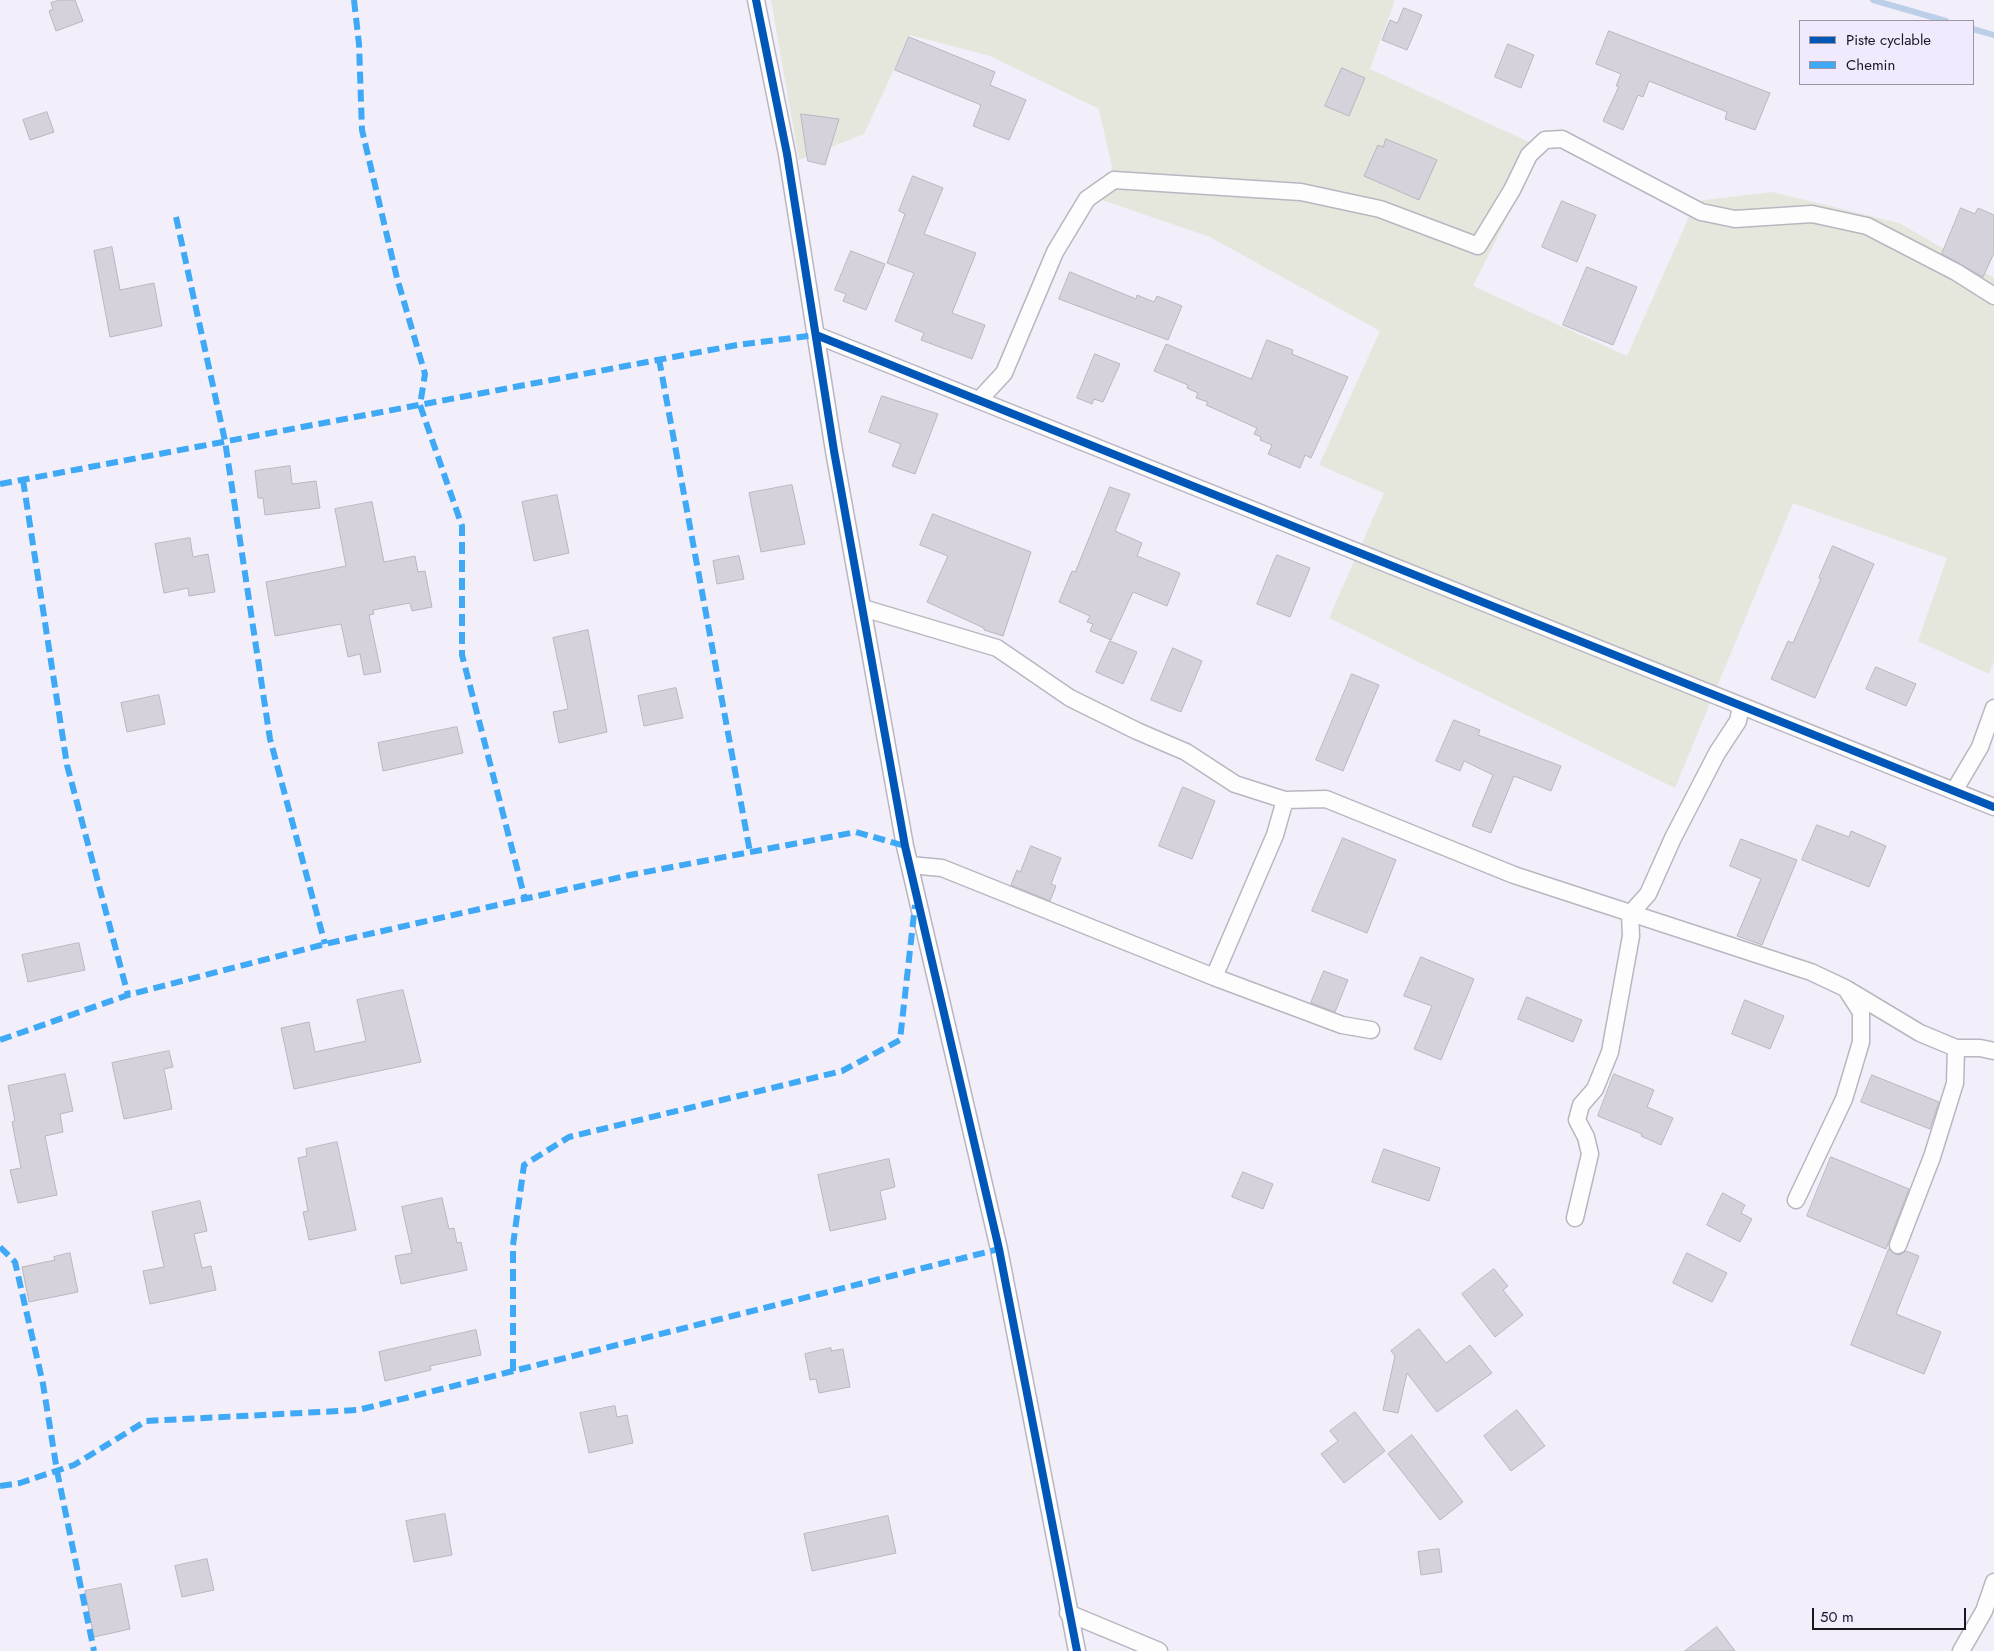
<!DOCTYPE html>
<html>
<head>
<meta charset="utf-8">
<style>
	body { margin:0 }
	#map { position:relative; width:1994px; height:1651px; overflow:hidden; background:#f2effa; font-family:Jost,sans-serif }
	canvas { display:block }
	.legend { position:absolute; left:1799px; top:20px; width:175px; height:65px; box-sizing:border-box; background:#f1eaff; border:1px solid #9b96a6; margin:0; padding:6px 9px; list-style:none; font-size:15px; color:#1a1720 }
	.legend li { display:flex; align-items:center; gap:10px; height:25px }
	.legend b { width:25px; border:1px solid #9b96a6 }
	.scale { position:absolute; left:1812px; top:1608px; width:154px; height:22px; box-sizing:border-box; border:2px solid #1a1720; border-top:0; padding-left:6px; font-size:15px; line-height:18px; white-space:nowrap; color:#1a1720; -webkit-text-stroke:4px #f1eaff; paint-order:stroke }
</style>
</head>
<body>
<div id="map">
<canvas width="1994" height="1651"></canvas>
<ul class="legend">
<li><b style="height:6px;background:#0057b8"></b>Piste cyclable</li>
<li><b style="height:6px;background:#3fa9f5"></b>Chemin</li>
</ul>
<div class="scale">50 m</div>
</div>
<script>
const g = document.querySelector('canvas').getContext('2d');
g.lineJoin = 'round';
function paint(path, color) { g.fillStyle = color; g.fill(path, 'evenodd'); }
function trace(path, color, width, dash) { g.strokeStyle = color; g.lineWidth = width; g.lineCap = dash ? 'butt' : 'round'; g.setLineDash(dash || []); g.stroke(path); }
paint(new Path2D(`
	M 771,0 L 1395,0 L 1370,69 L 1542,148 L 1473,286 L 1627,356 L 1696,201 L 1772,192 L 1899,223 L 1994,278 L 1994,662 L 1989,674 L 1918,641 L 1947,558 L 1793,503 L 1675,788 L 1329,618 L 1384,493 L 1319,465 L 1380,331 L 1210,237 L 1102,200 L 1112,167 L 1099,109 L 990,56 L 910,35 L 864,134 L 799,160 Z`), '#e5e6dc');
trace(new Path2D(`
	M 1873,0 L 1946,21
	M 1973,29 L 1994,35`), '#bbd0e8', 6);
const building = new Path2D(`
	M 60,0 L 75,0 L 83,21 L 56,31 L 49,11 L 53,9 L 51,3 Z
	M 1404,8 L 1422,15 L 1407,50 L 1382,40 L 1390,20 L 1397,23 Z
	M 1609,31 L 1770,93 L 1755,130 L 1725,119 L 1727,112 L 1649,81 L 1643,97 L 1638,95 L 1623,130 L 1603,121 L 1619,86 L 1616,86 L 1621,74 L 1596,64 Z
	M 909,37 L 995,72 L 990,85 L 1026,100 L 1009,140 L 973,126 L 981,105 L 895,70 Z
	M 1508,44 L 1534,55 L 1521,88 L 1495,77 Z
	M 1342,68 L 1365,78 L 1349,116 L 1325,106 Z
	M 47,112 L 54,132 L 30,140 L 23,120 Z
	M 801,114 L 839,119 L 825,165 L 808,161 Z
	M 1386,139 L 1437,160 L 1419,200 L 1364,176 L 1378,145 L 1383,147 Z
	M 913,176 L 943,188 L 924,234 L 976,253 L 952,313 L 985,325 L 972,359 L 921,340 L 924,333 L 895,321 L 914,273 L 887,263 L 905,214 L 899,211 Z
	M 1562,201 L 1596,215 L 1577,262 L 1542,247 Z
	M 1961,208 L 1975,214 L 1978,208 L 1994,215 L 1994,253 L 1983,277 L 1942,254 Z
	M 112,247 L 120,290 L 154,283 L 162,326 L 110,337 L 94,251 Z
	M 851,251 L 885,264 L 866,310 L 843,301 L 846,294 L 835,290 Z
	M 1587,267 L 1637,287 L 1613,345 L 1563,325 Z
	M 1070,272 L 1136,299 L 1137,295 L 1154,302 L 1157,296 L 1182,306 L 1168,340 L 1059,299 Z
	M 1267,340 L 1293,350 L 1292,354 L 1348,377 L 1311,458 L 1305,455 L 1300,468 L 1268,454 L 1272,445 L 1260,440 L 1261,437 L 1254,434 L 1257,428 L 1206,405 L 1208,402 L 1196,398 L 1198,393 L 1187,388 L 1188,385 L 1154,371 L 1166,344 L 1251,379 Z
	M 1095,354 L 1120,364 L 1103,402 L 1094,399 L 1092,404 L 1077,398 Z
	M 882,396 L 938,414 L 915,474 L 892,466 L 901,444 L 869,432 Z
	M 290,466 L 292,484 L 316,481 L 320,508 L 265,515 L 263,498 L 258,498 L 255,471 Z
	M 792,485 L 805,544 L 761,552 L 749,493 Z
	M 1110,487 L 1130,494 L 1115,531 L 1142,543 L 1137,556 L 1180,573 L 1167,606 L 1133,592 L 1111,640 L 1090,631 L 1093,624 L 1087,622 L 1090,616 L 1059,602 L 1072,571 L 1075,572 Z
	M 557,495 L 569,553 L 534,561 L 522,502 Z
	M 372,502 L 384,562 L 415,556 L 418,572 L 425,571 L 432,607 L 412,611 L 410,603 L 373,610 L 374,614 L 369,615 L 381,672 L 364,675 L 360,654 L 348,657 L 341,624 L 275,636 L 266,582 L 346,566 L 335,509 Z
	M 933,514 L 1031,552 L 1003,636 L 984,630 L 984,628 L 927,602 L 948,556 L 920,545 Z
	M 190,538 L 193,557 L 208,554 L 215,592 L 189,596 L 188,588 L 164,593 L 155,544 Z
	M 1833,546 L 1874,564 L 1815,698 L 1771,679 L 1788,641 L 1793,643 L 1821,579 L 1819,578 Z
	M 1277,555 L 1310,568 L 1290,617 L 1257,604 Z
	M 739,556 L 744,579 L 717,584 L 713,561 Z
	M 588,630 L 607,732 L 559,743 L 553,712 L 568,709 L 553,638 Z
	M 1110,641 L 1137,652 L 1123,684 L 1096,672 Z
	M 1173,648 L 1202,661 L 1181,712 L 1151,700 Z
	M 1876,667 L 1916,684 L 1906,706 L 1866,689 Z
	M 1352,674 L 1379,685 L 1343,771 L 1316,760 Z
	M 676,688 L 683,718 L 644,726 L 638,696 Z
	M 159,695 L 165,724 L 127,732 L 121,703 Z
	M 1454,720 L 1480,730 L 1478,735 L 1561,766 L 1551,791 L 1514,776 L 1491,833 L 1472,826 L 1493,775 L 1464,761 L 1460,771 L 1436,761 Z
	M 457,727 L 463,753 L 383,771 L 378,743 Z
	M 1183,787 L 1215,801 L 1192,859 L 1159,846 Z
	M 1817,825 L 1849,837 L 1851,831 L 1886,846 L 1869,887 L 1802,860 Z
	M 1343,838 L 1396,860 L 1367,933 L 1312,911 Z
	M 1741,839 L 1797,860 L 1762,945 L 1737,936 L 1761,879 L 1730,866 Z
	M 1031,846 L 1061,858 L 1051,884 L 1056,886 L 1050,901 L 1011,885 L 1017,870 L 1020,872 Z
	M 79,943 L 85,970 L 28,982 L 22,955 Z
	M 1421,957 L 1474,979 L 1441,1060 L 1414,1049 L 1432,1006 L 1404,996 Z
	M 1324,971 L 1348,980 L 1335,1012 L 1311,1003 Z
	M 403,990 L 421,1062 L 294,1089 L 281,1028 L 309,1022 L 315,1052 L 366,1041 L 357,1000 Z
	M 1527,997 L 1582,1020 L 1573,1042 L 1518,1019 Z
	M 1745,1000 L 1784,1016 L 1770,1049 L 1732,1034 Z
	M 169,1051 L 173,1067 L 164,1069 L 172,1109 L 124,1119 L 112,1063 Z
	M 65,1074 L 73,1111 L 60,1114 L 63,1132 L 45,1136 L 57,1195 L 18,1203 L 10,1170 L 21,1168 L 12,1122 L 15,1121 L 8,1086 Z
	M 1614,1074 L 1654,1090 L 1647,1107 L 1673,1118 L 1661,1145 L 1641,1136 L 1642,1134 L 1598,1116 Z
	M 1872,1075 L 1939,1102 L 1930,1129 L 1861,1102 Z
	M 337,1142 L 356,1230 L 309,1240 L 303,1212 L 308,1211 L 298,1158 L 307,1156 L 306,1149 Z
	M 1384,1149 L 1440,1168 L 1429,1201 L 1372,1182 Z
	M 1831,1157 L 1909,1189 L 1886,1249 L 1807,1216 Z
	M 889,1159 L 895,1187 L 880,1191 L 886,1219 L 830,1231 L 818,1175 Z
	M 1243,1172 L 1273,1184 L 1263,1209 L 1232,1197 Z
	M 1723,1193 L 1745,1205 L 1741,1213 L 1752,1219 L 1740,1242 L 1707,1225 Z
	M 442,1198 L 449,1229 L 454,1228 L 457,1243 L 461,1242 L 467,1270 L 401,1284 L 395,1256 L 412,1253 L 402,1207 Z
	M 200,1201 L 207,1231 L 194,1234 L 202,1268 L 211,1266 L 216,1290 L 150,1304 L 143,1271 L 164,1267 L 152,1212 Z
	M 1889,1249 L 1895,1254 L 1900,1255 L 1906,1251 L 1919,1256 L 1896,1314 L 1941,1332 L 1924,1374 L 1851,1345 Z
	M 70,1253 L 78,1292 L 29,1302 L 22,1267 L 55,1260 L 54,1257 Z
	M 1687,1253 L 1727,1273 L 1712,1302 L 1673,1283 Z
	M 1494,1269 L 1508,1286 L 1503,1290 L 1523,1315 L 1495,1337 L 1462,1294 Z
	M 1419,1329 L 1446,1363 L 1470,1345 L 1492,1373 L 1437,1412 L 1407,1373 L 1398,1413 L 1383,1410 L 1395,1356 L 1391,1351 Z
	M 476,1330 L 481,1355 L 430,1366 L 431,1370 L 385,1381 L 379,1352 Z
	M 831,1348 L 831,1351 L 843,1349 L 850,1387 L 819,1393 L 816,1379 L 810,1380 L 805,1354 Z
	M 615,1406 L 617,1417 L 627,1415 L 633,1443 L 589,1453 L 580,1413 Z
	M 1517,1410 L 1545,1446 L 1511,1471 L 1484,1436 Z
	M 1355,1412 L 1385,1451 L 1344,1483 L 1321,1454 L 1338,1441 L 1330,1431 Z
	M 1412,1435 L 1463,1502 L 1440,1520 L 1388,1454 Z
	M 445,1514 L 452,1555 L 414,1562 L 406,1521 Z
	M 888,1516 L 896,1553 L 812,1571 L 804,1534 Z
	M 1439,1549 L 1442,1572 L 1421,1575 L 1418,1552 Z
	M 207,1559 L 214,1590 L 182,1597 L 175,1566 Z
	M 121,1584 L 130,1629 L 94,1637 L 85,1591 Z
	M 1717,1627 L 1735,1651 L 1685,1651 Z`);
paint(building, '#d5d2dc');
trace(building, '#b9b6bf', 1);
const minor = new Path2D(`
	M 756,0 L 787,154 L 834,451 L 905,846 L 999,1249 L 1077,1651
	M 816,335 L 1994,807
	M 979,400 L 1004,373 L 1055,252 L 1087,199 L 1114,180 L 1301,192 L 1380,209 L 1478,246 L 1512,190 L 1529,155 L 1545,140 L 1562,139 L 1701,212 L 1735,219 L 1812,214 L 1867,226 L 1956,272 L 1994,296
	M 863,608 L 997,648 L 1070,698 L 1137,731 L 1186,752 L 1235,784 L 1285,800 L 1326,799 L 1514,875 L 1811,972 L 1845,988 L 1920,1033 L 1956,1048 L 1980,1048 L 1994,1051
	M 1954,791 L 1980,747 L 1994,708
	M 910,865 L 942,868 L 1214,977 L 1342,1025 L 1371,1030
	M 1214,977 L 1275,835 L 1285,800
	M 1796,1200 L 1844,1099 L 1861,1042 L 1861,1012 L 1848,992
	M 1575,1218 L 1590,1154 L 1586,1137 L 1577,1120 L 1581,1105 L 1595,1089 L 1610,1052 L 1631,936 L 1630,914 L 1648,894 L 1673,838 L 1717,753 L 1738,721 L 1741,706
	M 1898,1245 L 1932,1157 L 1955,1083 L 1956,1048
	M 1068,1613 L 1159,1651
	M 1961,1651 L 1984,1611 L 1994,1582`);
trace(minor, '#b9b6c0', 19);
trace(minor, '#fdfdfe', 16);
trace(new Path2D(`
	M 354,0 L 359,44 L 362,130 L 397,278 L 425,374 L 420,405 L 462,526 L 462,655 L 525,899
	M 176,217 L 225,441 L 270,739 L 325,944
	M 659,359 L 750,852
	M 23,480 L 67,765 L 128,995
	M 0,484 L 737,345 L 816,335
	M 0,1040 L 128,995 L 325,944 L 630,875 L 856,832 L 905,846
	M 0,1247 L 15,1262 L 43,1384 L 57,1471 L 94,1651
	M 513,1371 L 513,1245 L 524,1165 L 569,1137 L 842,1071 L 900,1040 L 915,905
	M 0,1486 L 20,1483 L 74,1465 L 146,1421 L 358,1410 L 999,1249`), '#3fa9f5', 6, [12, 6]);
trace(new Path2D(`
	M 756,0 L 787,154 L 834,451 L 905,846 L 999,1249 L 1077,1651
	M 816,335 L 1994,807`), '#0057b8', 8);
</script>
</body>
</html>
